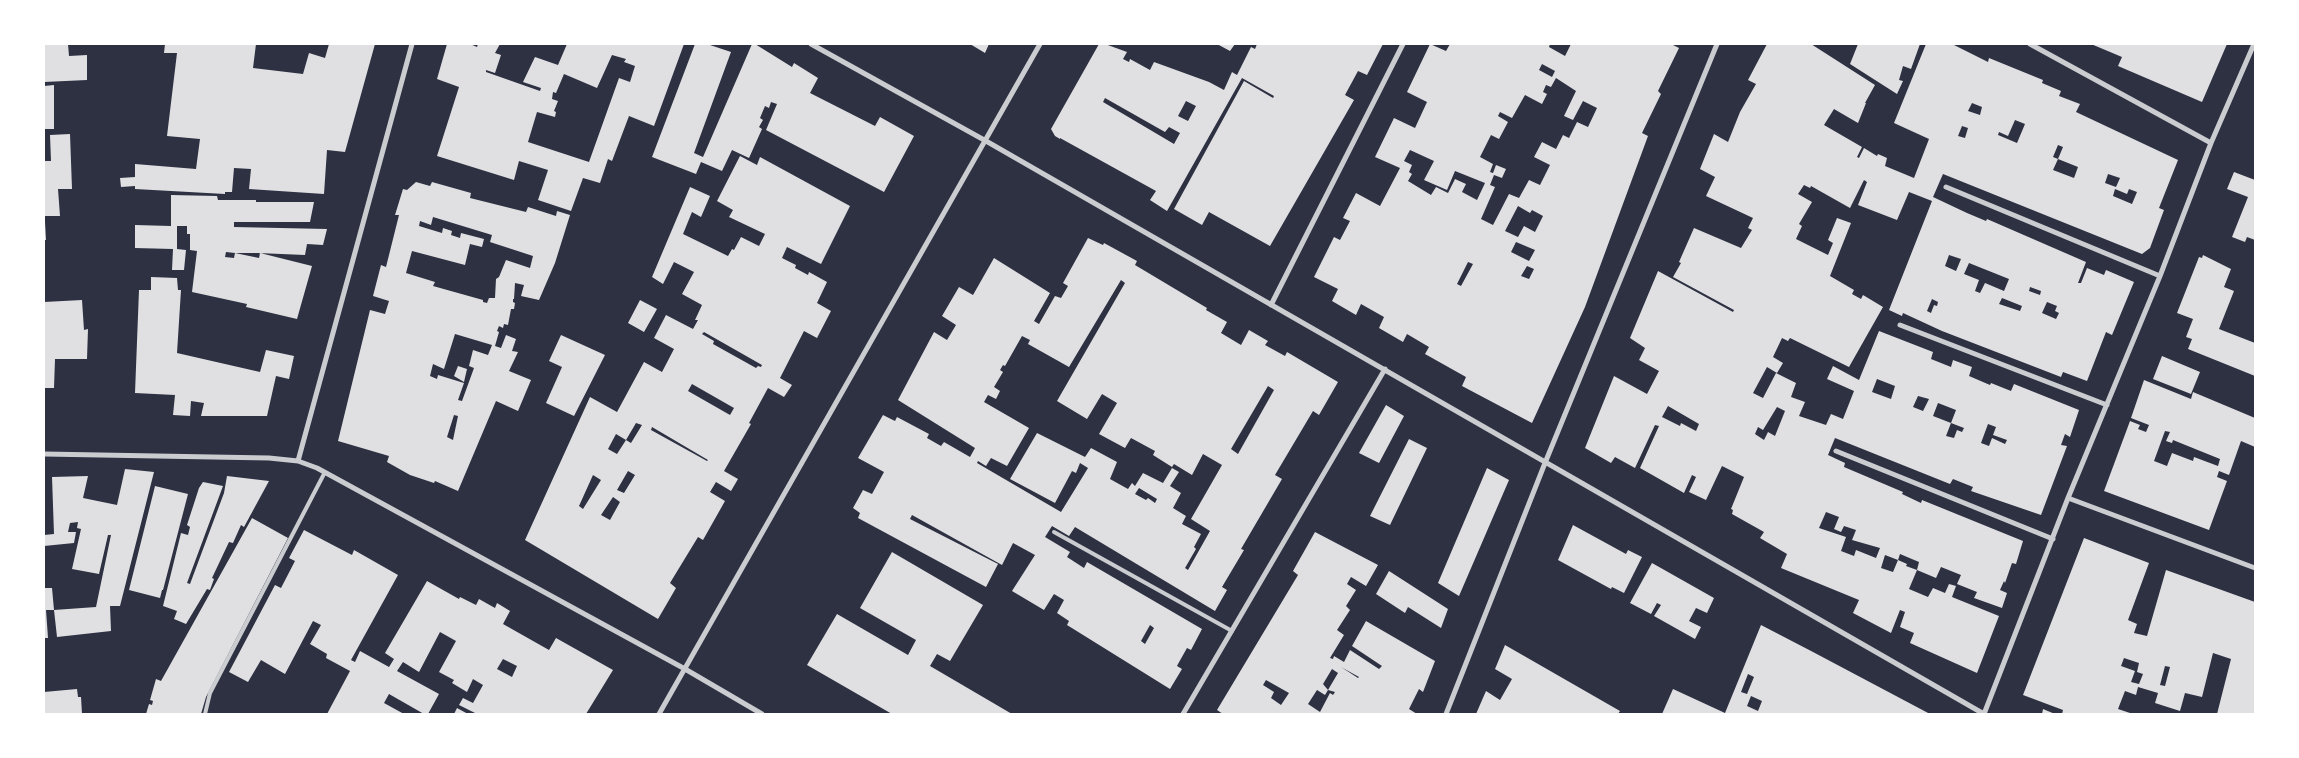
<!DOCTYPE html>
<html>
<head>
<meta charset="utf-8">
<style>
	body { margin:0 }
	#map { position:relative; width:2299px; height:758px; overflow:hidden; background:#2d3142; font-family:Raleway,sans-serif }
	canvas { display:block }
	.frame { position:absolute; inset:0; border:45px solid #fff; pointer-events:none }
</style>
</head>
<body>
<div id="map">
<canvas width="2299" height="758"></canvas>
<div class="frame"></div>
</div>
<script>
const g = document.querySelector('canvas').getContext('2d');
g.lineJoin = 'round';
function paint(path, color) { g.fillStyle = color; g.fill(path, 'evenodd'); }
function trace(path, color, width, dash) { g.strokeStyle = color; g.lineWidth = width; g.lineCap = dash ? 'butt' : 'round'; g.setLineDash(dash || []); g.stroke(path); }
paint(new Path2D(`
	M 44,44 L 68,44 L 69,56 L 87,55 L 87,80 L 44,82 Z
	M 165,44 L 256,44 L 253,68 L 303,74 L 309,53 L 325,58 L 329,44 L 375,44 L 345,152 L 327,150 L 324,194 L 249,189 L 251,169 L 234,168 L 232,192 L 225,192 L 225,194 L 135,189 L 135,186 L 121,187 L 120,178 L 135,177 L 135,164 L 196,169 L 200,139 L 167,136 L 177,53 L 164,53 Z
	M 447,44 L 470,44 L 477,47 L 478,44 L 500,44 L 495,53 L 501,55 L 495,73 L 486,70 L 486,72 L 540,91 L 541,88 L 523,82 L 535,57 L 558,65 L 567,44 L 684,44 L 654,126 L 629,116 L 612,161 L 608,159 L 600,183 L 583,178 L 571,211 L 538,200 L 548,170 L 519,161 L 514,180 L 437,156 L 459,87 L 437,79 ZM 612,55 L 626,59 L 624,62 L 635,66 L 630,82 L 619,78 L 589,162 L 528,142 L 537,112 L 555,117 L 556,112 L 554,111 L 558,101 L 552,99 L 553,92 L 556,93 L 564,74 L 597,88 Z
	M 695,44 L 707,44 L 731,52 L 694,153 L 703,157 L 752,44 L 755,44 L 792,67 L 794,63 L 818,78 L 810,93 L 875,126 L 880,117 L 914,136 L 884,192 L 766,130 L 777,104 L 771,102 L 769,108 L 765,106 L 760,118 L 763,120 L 759,127 L 762,129 L 749,158 L 732,150 L 722,171 L 701,162 L 696,174 L 652,157 Z
	M 970,44 L 989,44 L 985,53 Z
	M 1099,44 L 1105,44 L 1127,52 L 1123,59 L 1129,62 L 1130,59 L 1150,70 L 1154,62 L 1209,82 L 1224,90 L 1232,72 L 1237,75 L 1251,47 L 1255,49 L 1257,44 L 1383,44 L 1367,75 L 1358,71 L 1345,95 L 1354,100 L 1270,246 L 1209,212 L 1202,225 L 1174,209 L 1244,81 L 1273,98 L 1274,96 L 1242,78 L 1167,211 L 1150,200 L 1156,191 L 1060,138 L 1060,139 L 1055,136 L 1051,129 ZM 1105,98 L 1165,132 L 1169,127 L 1180,133 L 1174,144 L 1103,102 ZM 1186,101 L 1196,106 L 1188,121 L 1178,116 Z
	M 1217,44 L 1235,44 L 1230,51 Z
	M 1430,44 L 1446,51 L 1450,44 L 1550,44 L 1549,47 L 1565,56 L 1571,44 L 1671,44 L 1679,48 L 1658,91 L 1661,94 L 1642,133 L 1648,136 L 1585,307 L 1532,423 L 1462,386 L 1466,377 L 1425,354 L 1429,347 L 1407,334 L 1403,342 L 1379,328 L 1384,317 L 1361,304 L 1356,315 L 1332,301 L 1338,289 L 1314,277 L 1334,237 L 1340,240 L 1350,221 L 1343,218 L 1356,193 L 1380,206 L 1400,168 L 1375,157 L 1394,118 L 1415,128 L 1427,102 L 1407,92 ZM 1542,64 L 1555,71 L 1552,77 L 1539,70 ZM 1556,78 L 1576,91 L 1564,116 L 1573,120 L 1583,101 L 1597,108 L 1588,127 L 1577,122 L 1569,138 L 1563,135 L 1556,149 L 1542,142 L 1534,157 L 1550,165 L 1540,185 L 1529,180 L 1519,198 L 1509,194 L 1493,225 L 1481,219 L 1495,187 L 1490,185 L 1494,175 L 1502,178 L 1506,169 L 1496,165 L 1493,173 L 1490,172 L 1493,164 L 1480,157 L 1491,135 L 1499,139 L 1508,122 L 1498,116 L 1500,112 L 1512,118 L 1525,95 L 1542,104 L 1547,94 L 1543,92 L 1546,85 L 1551,87 ZM 1410,150 L 1434,161 L 1424,180 L 1447,190 L 1455,171 L 1485,183 L 1477,200 L 1462,192 L 1466,184 L 1455,179 L 1448,193 L 1436,187 L 1431,195 L 1408,181 L 1412,174 L 1409,172 L 1412,165 L 1404,161 ZM 1518,206 L 1530,213 L 1532,210 L 1543,216 L 1535,232 L 1524,226 L 1518,237 L 1505,231 ZM 1516,242 L 1535,250 L 1529,261 L 1511,252 ZM 1468,262 L 1473,264 L 1461,286 L 1457,284 ZM 1527,266 L 1534,269 L 1529,279 L 1521,276 Z
	M 1767,44 L 1811,44 L 1875,85 L 1865,103 L 1866,103 L 1858,123 L 1834,109 L 1824,125 L 1862,147 L 1857,157 L 1859,158 L 1864,148 L 1877,156 L 1878,154 L 1887,158 L 1885,166 L 1914,178 L 1929,139 L 1894,123 L 1926,44 L 1952,44 L 1988,62 L 1989,58 L 2043,80 L 2042,83 L 2061,91 L 2059,96 L 2080,104 L 2076,112 L 2178,160 L 2159,208 L 2164,210 L 2150,248 L 2142,254 L 1943,174 L 1933,197 L 1967,213 L 1986,221 L 1987,219 L 2086,262 L 2078,283 L 2081,283 L 2087,268 L 2104,275 L 2106,270 L 2134,282 L 2112,335 L 2106,332 L 2087,381 L 2063,372 L 2061,377 L 1942,331 L 1903,313 L 1902,316 L 1889,310 L 1932,201 L 1909,192 L 1897,220 L 1858,205 L 1867,182 L 1864,180 L 1850,208 L 1811,186 L 1810,188 L 1804,185 L 1798,194 L 1812,202 L 1799,224 L 1802,226 L 1796,239 L 1828,255 L 1833,243 L 1828,240 L 1837,218 L 1851,223 L 1830,276 L 1854,290 L 1852,294 L 1861,299 L 1863,295 L 1883,307 L 1849,367 L 1790,338 L 1788,341 L 1782,338 L 1773,357 L 1783,363 L 1777,373 L 1767,367 L 1753,393 L 1763,398 L 1776,373 L 1796,383 L 1791,397 L 1805,402 L 1799,416 L 1826,425 L 1831,414 L 1843,419 L 1854,391 L 1827,379 L 1833,366 L 1859,380 L 1879,331 L 1933,352 L 1931,359 L 1951,367 L 1953,360 L 1972,367 L 1969,376 L 1990,385 L 1991,383 L 2011,391 L 2014,384 L 2079,410 L 2070,437 L 2065,434 L 2061,445 L 2067,446 L 2041,515 L 1971,491 L 1973,487 L 1953,479 L 1950,484 L 1835,438 L 1828,455 L 1845,463 L 1844,467 L 1903,492 L 1902,494 L 1921,503 L 1922,500 L 2023,541 L 2016,564 L 2012,563 L 2005,583 L 2004,581 L 2000,590 L 2007,593 L 2002,608 L 1974,598 L 1977,592 L 1957,584 L 1961,575 L 1941,567 L 1936,578 L 1917,570 L 1919,562 L 1900,554 L 1898,560 L 1885,555 L 1881,568 L 1893,572 L 1898,560 L 1907,564 L 1906,566 L 1917,570 L 1909,589 L 1928,597 L 1933,588 L 1945,593 L 1949,584 L 1956,586 L 1952,597 L 1999,616 L 1977,673 L 1910,643 L 1914,633 L 1900,627 L 1905,612 L 1900,610 L 1891,633 L 1853,613 L 1859,600 L 1781,568 L 1787,554 L 1760,538 L 1764,532 L 1732,514 L 1733,510 L 1731,509 L 1744,477 L 1722,466 L 1706,500 L 1689,492 L 1696,477 L 1692,475 L 1684,493 L 1640,468 L 1659,426 L 1655,425 L 1635,468 L 1615,457 L 1611,463 L 1585,448 L 1614,376 L 1647,394 L 1659,371 L 1639,360 L 1645,348 L 1630,338 L 1658,271 L 1733,312 L 1734,310 L 1673,277 L 1681,263 L 1679,262 L 1694,228 L 1741,248 L 1752,230 L 1748,228 L 1753,218 L 1706,196 L 1715,177 L 1700,169 L 1714,134 L 1728,142 L 1740,112 L 1756,84 L 1748,80 ZM 1972,103 L 1982,107 L 1980,115 L 1968,111 ZM 2015,120 L 2025,124 L 2017,143 L 1998,135 L 1999,132 L 2008,136 ZM 1962,126 L 1968,128 L 1965,138 L 1958,136 ZM 2058,145 L 2063,147 L 2058,159 L 2078,167 L 2074,178 L 2053,170 L 2058,159 L 2053,157 ZM 2108,174 L 2120,178 L 2116,187 L 2105,183 ZM 2115,189 L 2127,194 L 2129,189 L 2137,192 L 2132,204 L 2113,196 ZM 1949,255 L 1961,259 L 1956,271 L 1945,266 ZM 1969,263 L 2009,279 L 2004,291 L 1985,283 L 1980,293 L 1975,291 L 1979,280 L 1964,274 ZM 2030,287 L 2041,291 L 2040,295 L 2029,291 ZM 2002,298 L 2022,306 L 2020,311 L 1999,304 ZM 1932,299 L 1938,302 L 1937,306 L 1934,305 L 1931,313 L 1927,311 ZM 2047,302 L 2057,306 L 2055,311 L 2059,313 L 2056,319 L 2042,313 ZM 1877,379 L 1895,386 L 1891,399 L 1872,392 ZM 1918,396 L 1929,399 L 1923,411 L 1913,407 ZM 1938,403 L 1956,410 L 1951,423 L 1964,428 L 1962,432 L 1957,430 L 1954,438 L 1946,436 L 1951,423 L 1933,416 ZM 1668,406 L 1699,424 L 1696,431 L 1681,423 L 1680,426 L 1662,417 ZM 1777,407 L 1785,411 L 1775,436 L 1768,432 L 1764,440 L 1755,434 L 1758,427 L 1763,430 ZM 1988,424 L 1996,427 L 1993,435 L 2007,440 L 2005,444 L 1992,438 L 1989,446 L 1981,443 ZM 1826,512 L 1839,517 L 1834,529 L 1841,532 L 1844,526 L 1856,530 L 1852,540 L 1880,548 L 1876,558 L 1856,550 L 1854,556 L 1841,551 L 1846,537 L 1819,528 Z
	M 1858,44 L 1920,44 L 1911,69 L 1903,66 L 1899,80 L 1903,81 L 1897,94 L 1850,64 Z
	M 2091,44 L 2227,44 L 2202,102 L 2118,66 L 2122,57 Z
	M 54,85 L 54,129 L 44,129 L 44,86 Z
	M 70,134 L 72,189 L 58,189 L 60,216 L 44,216 L 44,161 L 51,161 L 50,135 Z
	M 740,156 L 757,165 L 760,157 L 850,206 L 821,264 L 787,247 L 782,258 L 796,265 L 795,268 L 808,275 L 809,272 L 827,282 L 817,303 L 831,311 L 817,338 L 804,331 L 780,378 L 792,385 L 784,397 L 768,388 L 749,423 L 751,424 L 724,471 L 738,479 L 731,491 L 716,482 L 710,492 L 725,501 L 703,540 L 698,537 L 670,583 L 676,588 L 658,619 L 525,540 L 590,397 L 617,412 L 644,362 L 662,372 L 674,349 L 654,338 L 666,315 L 693,329 L 698,320 L 695,320 L 702,305 L 682,294 L 694,272 L 674,262 L 663,284 L 652,277 L 690,187 L 710,196 L 701,217 L 692,212 L 683,234 L 728,256 L 732,249 L 734,250 L 741,237 L 759,246 L 765,234 L 729,217 L 733,210 L 717,201 ZM 704,332 L 762,365 L 761,367 L 758,366 L 756,368 L 713,344 L 714,341 L 702,334 ZM 692,384 L 734,408 L 730,415 L 688,391 ZM 636,423 L 642,425 L 631,443 L 626,440 L 617,454 L 608,449 L 616,434 L 626,440 ZM 652,427 L 708,460 L 707,461 L 651,430 ZM 628,471 L 635,475 L 624,493 L 617,490 ZM 593,475 L 601,480 L 583,509 L 579,506 ZM 613,497 L 620,502 L 610,520 L 601,515 Z
	M 2234,172 L 2255,180 L 2255,240 L 2247,237 L 2245,242 L 2232,237 L 2248,197 L 2227,189 Z
	M 416,182 L 430,186 L 432,182 L 471,193 L 470,198 L 526,212 L 528,207 L 556,216 L 557,211 L 570,215 L 555,263 L 539,300 L 521,296 L 524,285 L 515,283 L 514,299 L 513,299 L 513,302 L 515,303 L 514,309 L 511,309 L 508,325 L 504,324 L 503,328 L 499,326 L 497,331 L 499,332 L 495,346 L 501,348 L 506,335 L 516,339 L 512,351 L 518,352 L 509,371 L 531,380 L 518,411 L 496,401 L 458,491 L 435,481 L 434,483 L 410,475 L 387,462 L 389,456 L 338,441 L 370,310 L 385,314 L 389,301 L 373,296 L 381,265 L 386,267 L 399,215 L 395,215 L 403,189 L 407,190 ZM 433,217 L 492,235 L 490,242 L 533,256 L 530,268 L 506,260 L 499,277 L 496,279 L 495,298 L 489,298 L 487,303 L 483,302 L 483,300 L 433,286 L 435,282 L 406,273 L 412,251 L 465,265 L 470,244 L 482,247 L 484,239 L 461,233 L 460,238 L 451,235 L 452,231 L 443,228 L 442,233 L 419,226 L 420,221 L 431,225 ZM 455,334 L 492,345 L 488,355 L 473,350 L 469,366 L 474,368 L 462,401 L 458,400 L 464,383 L 438,375 L 437,379 L 430,376 L 433,364 L 444,369 ZM 454,415 L 458,416 L 453,440 L 447,437 Z
	M 171,195 L 217,196 L 218,200 L 256,200 L 256,202 L 314,202 L 310,222 L 234,222 L 234,227 L 327,229 L 323,245 L 307,244 L 305,255 L 258,253 L 235,253 L 226,252 L 225,257 L 234,258 L 235,253 L 259,258 L 260,253 L 312,266 L 297,319 L 246,307 L 247,304 L 192,292 L 197,251 L 190,250 L 190,234 L 187,234 L 187,226 L 177,226 L 177,249 L 186,250 L 184,270 L 172,270 L 173,249 L 135,248 L 135,225 L 171,226 Z
	M 44,222 L 45,222 L 46,240 L 44,240 Z
	M 1088,238 L 1103,245 L 1104,243 L 1137,261 L 1135,265 L 1207,308 L 1206,310 L 1227,322 L 1221,333 L 1241,345 L 1249,330 L 1268,341 L 1265,345 L 1285,356 L 1287,352 L 1338,382 L 1319,415 L 1313,411 L 1275,475 L 1282,479 L 1241,549 L 1244,550 L 1222,587 L 1227,590 L 1215,611 L 1075,527 L 1069,536 L 1052,526 L 1045,537 L 1070,552 L 1067,557 L 1084,568 L 1087,562 L 1202,629 L 1191,650 L 1187,648 L 1178,664 L 1177,666 L 1182,669 L 1170,689 L 1067,625 L 1069,621 L 1057,613 L 1064,600 L 1054,594 L 1044,610 L 1012,591 L 1035,555 L 1013,543 L 1002,565 L 912,515 L 910,519 L 998,564 L 986,587 L 858,518 L 860,513 L 853,508 L 863,490 L 872,494 L 884,472 L 858,458 L 883,415 L 895,421 L 897,417 L 929,434 L 927,438 L 941,446 L 944,442 L 970,457 L 975,448 L 898,400 L 934,332 L 947,340 L 956,325 L 942,316 L 959,287 L 973,295 L 994,258 L 1050,293 L 1034,321 L 1039,324 L 1055,296 L 1061,298 L 1068,286 L 1063,283 ZM 1121,280 L 1125,283 L 1057,401 L 1087,419 L 1102,394 L 1117,403 L 1099,434 L 1125,448 L 1131,438 L 1155,451 L 1153,455 L 1172,467 L 1174,464 L 1192,475 L 1203,454 L 1222,465 L 1191,519 L 1210,531 L 1188,570 L 1185,568 L 1196,549 L 1194,547 L 1201,534 L 1182,524 L 1186,516 L 1173,508 L 1181,493 L 1170,486 L 1179,472 L 1172,468 L 1163,483 L 1143,473 L 1135,486 L 1132,483 L 1128,489 L 1110,479 L 1117,462 L 1091,448 L 1085,457 L 1037,433 L 1010,479 L 1055,503 L 1072,471 L 1076,473 L 1080,463 L 1088,468 L 1061,512 L 977,463 L 978,461 L 986,466 L 991,458 L 1007,466 L 1029,428 L 984,402 L 988,395 L 996,399 L 1000,391 L 994,387 L 1003,372 L 1000,370 L 1003,365 L 1005,366 L 1022,336 L 1030,340 L 1028,344 L 1069,367 ZM 1268,386 L 1274,390 L 1238,454 L 1231,449 ZM 1139,488 L 1157,499 L 1155,503 L 1148,498 L 1146,500 L 1135,494 ZM 1150,625 L 1154,628 L 1145,644 L 1141,641 Z
	M 2203,255 L 2231,269 L 2224,287 L 2234,291 L 2219,329 L 2255,343 L 2255,376 L 2188,349 L 2192,339 L 2186,337 L 2193,319 L 2177,313 L 2199,257 L 2202,258 Z
	M 151,277 L 177,278 L 178,290 L 181,290 L 177,353 L 260,372 L 266,350 L 294,356 L 289,379 L 276,376 L 267,416 L 201,416 L 204,403 L 191,401 L 190,416 L 173,415 L 175,395 L 135,393 L 139,290 L 151,290 Z
	M 82,300 L 84,330 L 88,329 L 87,359 L 55,359 L 54,388 L 44,388 L 44,302 Z
	M 640,300 L 657,309 L 644,332 L 628,323 Z
	M 561,335 L 605,355 L 574,416 L 546,403 L 562,367 L 549,361 Z
	M 2162,356 L 2200,372 L 2191,394 L 2153,379 Z
	M 458,366 L 467,369 L 464,382 L 454,376 Z
	M 2144,380 L 2191,399 L 2193,392 L 2255,418 L 2255,447 L 2241,441 L 2229,475 L 2219,471 L 2217,477 L 2227,481 L 2209,530 L 2104,491 L 2130,421 L 2140,425 L 2138,429 L 2146,432 L 2149,425 L 2131,418 ZM 2165,431 L 2170,432 L 2166,441 L 2172,443 L 2173,440 L 2220,459 L 2218,466 L 2194,457 L 2193,461 L 2172,453 L 2167,466 L 2154,461 Z
	M 1386,405 L 1404,416 L 1379,463 L 1359,453 Z
	M 1409,439 L 1427,448 L 1390,525 L 1370,516 Z
	M 1487,468 L 1509,480 L 1459,596 L 1438,583 Z
	M 125,469 L 154,472 L 120,606 L 110,606 L 111,631 L 57,637 L 54,610 L 96,607 L 111,535 L 108,535 L 99,574 L 72,569 L 81,529 L 77,528 L 78,522 L 70,523 L 68,532 L 76,532 L 74,543 L 44,546 L 44,535 L 54,534 L 52,477 L 88,476 L 83,498 L 117,505 Z
	M 227,476 L 269,481 L 244,527 L 241,525 L 233,543 L 229,542 L 212,578 L 214,579 L 210,590 L 207,589 L 186,624 L 174,619 L 177,611 L 163,606 L 181,533 L 188,535 L 190,527 L 187,525 L 199,488 L 203,482 L 223,486 L 187,583 L 190,584 L 224,493 Z
	M 155,486 L 188,494 L 163,590 L 162,590 L 160,598 L 129,590 Z
	M 252,518 L 288,538 L 206,697 L 201,714 L 146,714 L 149,704 L 152,705 L 153,701 L 150,700 L 156,679 L 161,681 Z
	M 1573,525 L 1626,554 L 1628,550 L 1642,557 L 1624,593 L 1612,587 L 1611,589 L 1558,560 Z
	M 304,530 L 352,555 L 354,550 L 398,575 L 351,660 L 355,662 L 360,651 L 389,667 L 394,659 L 385,653 L 427,581 L 459,599 L 460,597 L 476,605 L 479,599 L 495,608 L 497,603 L 510,611 L 503,624 L 549,650 L 556,638 L 613,670 L 586,714 L 477,714 L 459,705 L 463,698 L 473,703 L 483,685 L 473,679 L 467,692 L 452,683 L 454,680 L 439,672 L 456,641 L 440,632 L 419,672 L 403,662 L 397,671 L 439,694 L 428,714 L 424,714 L 389,694 L 384,703 L 404,714 L 327,714 L 350,671 L 326,658 L 327,654 L 310,644 L 321,625 L 313,621 L 285,674 L 261,660 L 248,682 L 229,672 L 275,585 L 281,588 L 295,561 L 289,558 ZM 503,659 L 517,666 L 512,677 L 497,669 Z
	M 1315,532 L 1378,565 L 1366,586 L 1351,577 L 1347,584 L 1356,590 L 1346,606 L 1350,610 L 1337,630 L 1344,635 L 1330,658 L 1333,659 L 1334,656 L 1344,662 L 1350,650 L 1379,669 L 1382,666 L 1352,646 L 1366,621 L 1435,661 L 1423,692 L 1419,689 L 1409,709 L 1417,714 L 1223,714 L 1217,710 L 1298,575 L 1293,571 ZM 1341,667 L 1359,677 L 1358,678 ZM 1332,669 L 1338,673 L 1328,690 L 1323,684 ZM 1266,680 L 1289,693 L 1281,705 L 1271,698 L 1274,692 L 1263,685 ZM 1317,690 L 1325,695 L 1328,690 L 1335,692 L 1333,695 L 1330,693 L 1320,712 L 1308,704 Z
	M 2084,538 L 2149,563 L 2128,620 L 2137,624 L 2134,633 L 2147,636 L 2166,570 L 2255,602 L 2255,714 L 2217,714 L 2231,659 L 2213,653 L 2202,697 L 2185,693 L 2180,711 L 2155,703 L 2158,693 L 2138,687 L 2136,695 L 2125,691 L 2118,709 L 2133,714 L 2062,714 L 2063,710 L 2023,695 ZM 2124,658 L 2139,663 L 2137,672 L 2143,674 L 2139,684 L 2131,682 L 2135,671 L 2121,666 ZM 2165,666 L 2170,667 L 2165,686 L 2160,685 Z
	M 892,552 L 983,605 L 950,661 L 937,654 L 930,666 L 1012,714 L 892,714 L 807,665 L 837,614 L 908,655 L 916,640 L 860,608 Z
	M 1652,563 L 1714,598 L 1707,613 L 1696,608 L 1689,621 L 1701,627 L 1695,639 L 1654,616 L 1661,605 L 1657,603 L 1651,614 L 1630,603 Z
	M 1389,571 L 1448,609 L 1441,628 L 1408,607 L 1405,613 L 1376,594 Z
	M 44,588 L 52,588 L 54,610 L 46,610 L 48,638 L 44,638 Z
	M 1761,625 L 1813,652 L 1930,714 L 1662,714 L 1673,689 L 1725,713 ZM 1748,674 L 1754,677 L 1747,694 L 1741,692 ZM 1751,696 L 1762,701 L 1758,711 L 1747,706 Z
	M 1505,645 L 1620,711 L 1618,714 L 1476,714 L 1486,691 L 1500,700 L 1512,679 L 1495,669 Z
	M 77,689 L 78,697 L 81,697 L 82,714 L 44,714 L 44,692 Z
	M 457,708 L 468,714 L 454,714 Z
	M 2043,709 L 2055,714 L 2042,714 Z`), '#e0e0e3');
trace(new Path2D(`
	M 1054,532 L 1232,631
	M 205,714 L 210,693 L 325,472`), '#caccd0', 4);
trace(new Path2D(`
	M 811,44 L 986,141 L 1984,714
	M 2030,44 L 2211,143
	M 1946,187 L 2160,276
	M 1271,305 L 1403,44
	M 1900,325 L 2107,405
	M 1836,451 L 2053,539
	M 44,454 L 269,458 L 298,461 L 317,468 L 685,669 L 762,714
	M 298,461 L 412,44
	M 2068,498 L 2255,568
	M 659,714 L 1040,44
	M 1183,714 L 1385,369
	M 1446,714 L 1545,463 L 1717,44
	M 1984,714 L 2068,498 L 2160,276 L 2211,143 L 2254,44`), '#caccd0', 5);
</script>
</body>
</html>
